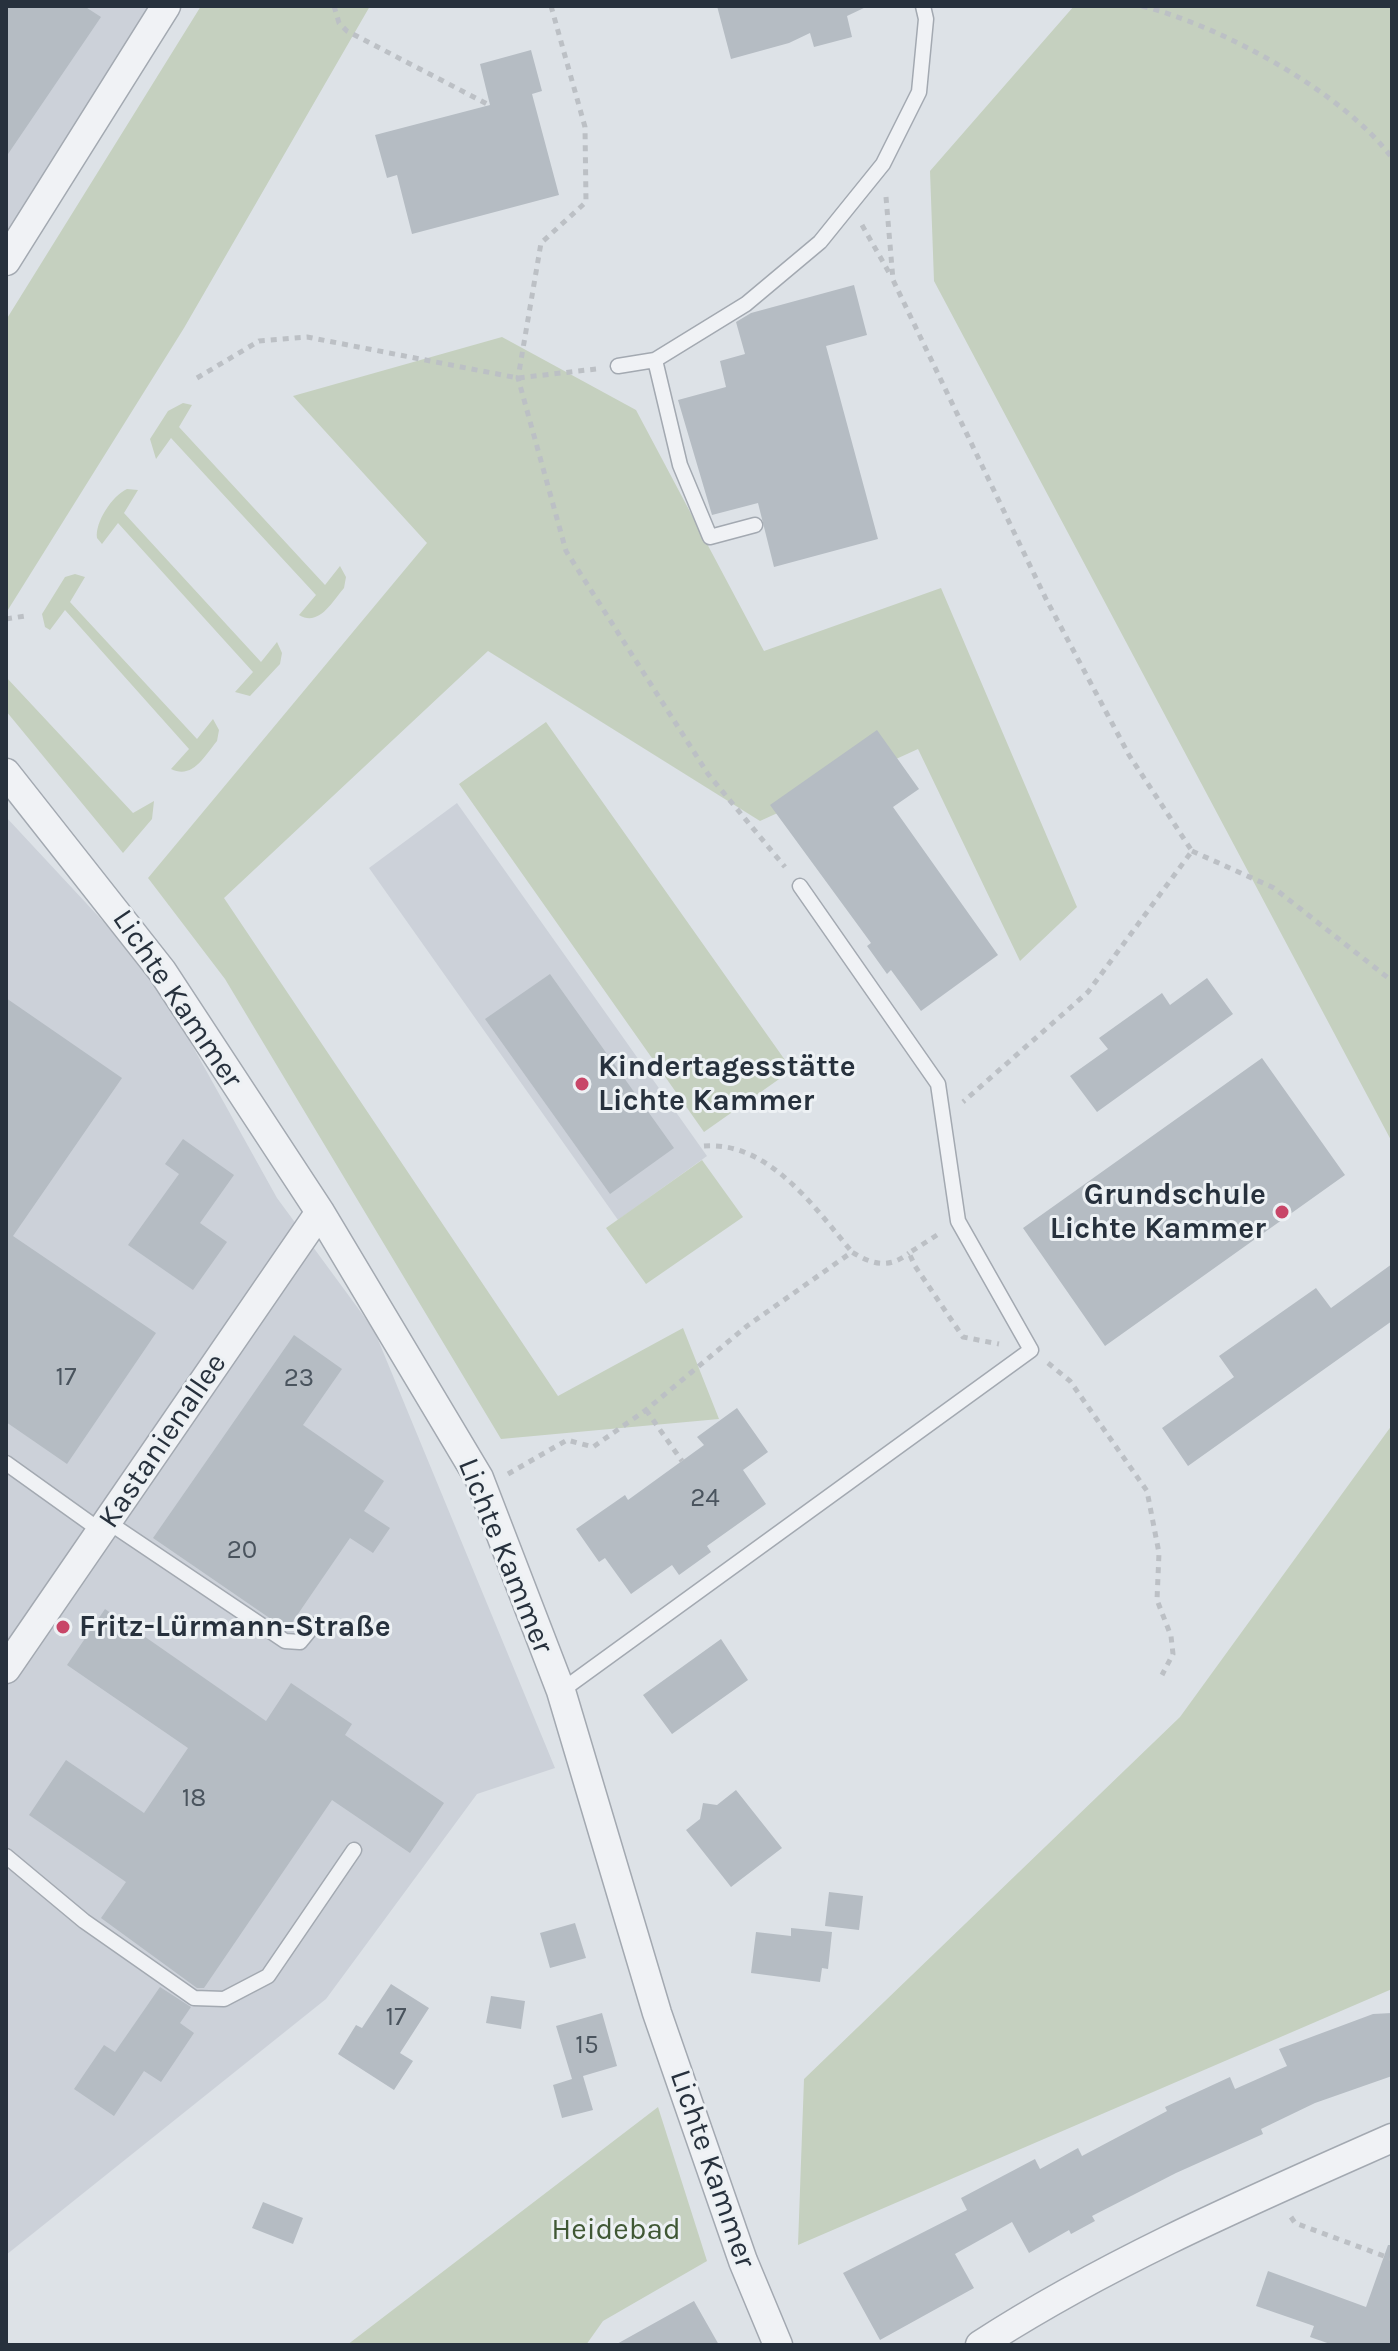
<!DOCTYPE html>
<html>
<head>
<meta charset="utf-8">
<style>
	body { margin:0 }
	#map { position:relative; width:1398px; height:2351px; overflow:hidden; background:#dde2e7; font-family:Karla,sans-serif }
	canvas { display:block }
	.frame { position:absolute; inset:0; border:8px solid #27313d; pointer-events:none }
</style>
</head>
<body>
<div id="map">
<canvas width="1398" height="2351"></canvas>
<div class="frame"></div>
</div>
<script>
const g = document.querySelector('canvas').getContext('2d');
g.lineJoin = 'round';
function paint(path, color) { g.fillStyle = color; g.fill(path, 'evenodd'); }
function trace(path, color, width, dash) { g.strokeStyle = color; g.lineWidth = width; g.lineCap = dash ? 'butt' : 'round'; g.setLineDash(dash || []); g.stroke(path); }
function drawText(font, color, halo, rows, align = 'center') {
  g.font = font + ' Karla,sans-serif'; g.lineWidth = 6; g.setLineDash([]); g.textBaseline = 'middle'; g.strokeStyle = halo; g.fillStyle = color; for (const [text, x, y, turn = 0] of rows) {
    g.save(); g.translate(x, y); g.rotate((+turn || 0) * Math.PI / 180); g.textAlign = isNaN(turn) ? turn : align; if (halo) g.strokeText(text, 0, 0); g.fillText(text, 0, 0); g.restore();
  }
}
paint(new Path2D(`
	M 6,6 L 183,6 L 115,114 L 6,265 Z
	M 457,803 L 707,1156 L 618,1220 L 369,868 Z
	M 6,817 L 153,975 L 277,1198 L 374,1330 L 555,1768 L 477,1794 L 326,1999 L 6,2255 Z`), '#ccd1d9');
paint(new Path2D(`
	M 201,6 L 370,6 L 184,328 L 6,613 L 6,320 Z
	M 1074,6 L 1392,6 L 1392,1142 L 934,281 L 930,171 Z
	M 502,337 L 636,410 L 764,651 L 941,588 L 1077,907 L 1020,961 L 918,749 L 760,821 L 488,651 L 224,898 L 558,1396 L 683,1328 L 719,1419 L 501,1439 L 225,979 L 148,878 L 427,543 L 293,396 Z
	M 183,403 L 192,405 L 179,427 L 325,585 L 340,566 L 346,577 L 344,588 C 332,602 319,627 299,615 L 316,595 L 171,438 L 156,459 L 150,439 L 168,411 Z
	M 127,489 L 138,490 L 124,513 L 261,662 L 277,642 L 282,653 L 280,664 L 250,696 L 235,692 L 253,672 L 118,523 L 102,544 L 97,538 C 95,522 112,496 127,489 Z
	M 75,574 L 85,577 L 70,602 L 197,739 L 213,719 L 219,730 L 217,741 C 205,755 193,780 171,769 L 189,749 L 65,610 L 50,630 L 45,627 L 42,614 L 65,577 Z
	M 6,677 L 133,813 L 154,801 L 152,819 L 123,853 L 6,711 Z
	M 546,722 L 792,1070 L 704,1132 L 459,784 Z
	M 702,1160 L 743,1217 L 646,1284 L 606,1228 Z
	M 1392,1425 L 1392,1989 L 798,2245 L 804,2079 L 1180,1717 Z
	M 658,2107 L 707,2261 L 603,2321 L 586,2345 L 347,2345 Z`), '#c5d0bf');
paint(new Path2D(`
	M 6,6 L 84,6 L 101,17 L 6,157 Z
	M 717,6 L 868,6 L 847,16 L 852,37 L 814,47 L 810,33 L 789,43 L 731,59 Z
	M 531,50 L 542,91 L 532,94 L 559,195 L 412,234 L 397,175 L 387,178 L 375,135 L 490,105 L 480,64 Z
	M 854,285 L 867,335 L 826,346 L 878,539 L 774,567 L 758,503 L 712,515 L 678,400 L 726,387 L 720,361 L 745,354 L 736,322 L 751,313 Z
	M 877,730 L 919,789 L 893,807 L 998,955 L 921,1011 L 891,970 L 887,974 L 867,946 L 871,943 L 770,805 Z
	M 550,974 L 674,1148 L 610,1194 L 485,1019 Z
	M 1207,978 L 1233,1014 L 1097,1112 L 1070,1076 L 1108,1049 L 1099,1038 L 1162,993 L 1170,1005 Z
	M 6,998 L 122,1078 L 13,1236 L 156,1333 L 67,1464 L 6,1422 Z
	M 1262,1058 L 1345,1175 L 1105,1346 L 1023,1228 Z
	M 183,1139 L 234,1175 L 200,1223 L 227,1242 L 193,1290 L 128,1245 L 179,1174 L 165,1164 Z
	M 1392,1264 L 1392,1321 L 1188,1466 L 1162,1428 L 1234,1377 L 1219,1356 L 1316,1288 L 1331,1308 Z
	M 294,1335 L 342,1369 L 303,1425 L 384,1481 L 364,1511 L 390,1528 L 373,1553 L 350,1538 L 287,1630 L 153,1538 Z
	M 737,1408 L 768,1452 L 743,1470 L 766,1504 L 707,1546 L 711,1552 L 679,1575 L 672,1565 L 631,1594 L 605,1558 L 599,1562 L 576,1529 L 625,1495 L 628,1500 L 704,1445 L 697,1437 Z
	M 105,1609 L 266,1721 L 291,1683 L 352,1724 L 345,1735 L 444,1803 L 410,1853 L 332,1800 L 204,1988 L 197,1988 L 101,1918 L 126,1882 L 29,1815 L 66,1760 L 144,1813 L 188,1748 L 67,1665 Z
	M 721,1639 L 748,1680 L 672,1734 L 643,1695 Z
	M 736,1790 L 782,1848 L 731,1887 L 686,1830 L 700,1819 L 703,1803 L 717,1805 Z
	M 829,1892 L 863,1896 L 859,1930 L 825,1926 Z
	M 575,1923 L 586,1958 L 550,1968 L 540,1933 Z
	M 791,1928 L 832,1932 L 828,1969 L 822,1968 L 820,1982 L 751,1973 L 756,1932 L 791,1936 Z
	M 391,1984 L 429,2008 L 400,2053 L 413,2061 L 394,2090 L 338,2054 L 356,2025 L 362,2028 Z
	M 160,1987 L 191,2007 L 180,2023 L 194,2033 L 161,2082 L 144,2071 L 114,2116 L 74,2089 L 104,2045 L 115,2052 Z
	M 491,1996 L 525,2001 L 521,2029 L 486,2023 Z
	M 602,2013 L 617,2066 L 583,2076 L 593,2110 L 562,2118 L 553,2085 L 572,2079 L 556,2026 Z
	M 1392,2013 L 1392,2076 L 1315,2103 L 1261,2129 L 1263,2134 L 1176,2173 L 1092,2216 L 1095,2221 L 1071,2234 L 1069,2230 L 1029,2253 L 1012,2222 L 955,2254 L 974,2288 L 880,2340 L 843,2273 L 967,2210 L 961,2198 L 1035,2159 L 1040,2169 L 1078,2148 L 1082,2156 L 1167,2111 L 1165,2107 L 1230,2077 L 1235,2089 L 1287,2066 L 1279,2049 L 1373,2014 Z
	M 263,2202 L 303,2218 L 293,2244 L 252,2228 Z
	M 1388,2245 L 1392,2245 L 1392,2345 L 1333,2345 L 1310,2337 L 1314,2326 L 1256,2306 L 1268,2271 L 1366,2307 Z
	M 694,2301 L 719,2345 L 615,2345 Z`), '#b5bcc3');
const lane = new Path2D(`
	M 655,360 L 680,465 L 710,537 L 755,525
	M 618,366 L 655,360 L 746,304 L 820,242 L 883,164 L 919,92 L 926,19 L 923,6
	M 6,1463 L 101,1531
	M 108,1522 L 285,1641 L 300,1642 L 314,1625
	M 561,1691 L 1031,1350 L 958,1221 L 938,1084 L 800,886
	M 6,1856 L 84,1921 L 194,1998 L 224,1999 L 268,1976 L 354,1850`);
const street = new Path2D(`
	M 6,261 L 166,6
	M 6,773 L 162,971 L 320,1212 L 479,1478 L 561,1691 L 657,2013 L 743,2261 L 778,2345
	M 6,1669 L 320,1212
	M 980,2345 C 1108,2262 1252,2200 1392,2138`);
trace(lane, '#a3a9b1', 17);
trace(street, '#a3a9b1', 31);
trace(new Path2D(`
	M 334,6 L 339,23 L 347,31 L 491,106
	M 551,6 L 585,127 L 586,202 L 541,243 L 518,378 L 566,551 L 708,774 L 785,867
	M 1142,6 C 1221,26 1343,92 1392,158
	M 886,197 L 893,280 L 1046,599 L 1129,755 L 1192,851 L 1088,992 L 963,1102
	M 862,225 L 891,276
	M 197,378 L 259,341 L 307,337 L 518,378 L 596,369
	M 6,619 L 25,616
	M 1192,851 L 1274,888 L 1392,981
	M 704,1146 C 769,1141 815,1208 852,1252
	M 937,1235 L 909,1253 L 915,1266 L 963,1337 L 999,1344
	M 1048,1363 L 1070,1381 L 1147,1491 L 1159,1553 L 1157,1600 L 1171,1636 L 1173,1654 L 1162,1675
	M 646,1410 L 682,1461
	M 508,1474 L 567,1440 L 593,1447 L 646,1410 L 747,1326 L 852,1252 C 873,1265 889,1269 909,1253
	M 1291,2217 L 1295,2223 L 1392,2259`), '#bcc0c5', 5, [6, 6]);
trace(lane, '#f0f2f5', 14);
trace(street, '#f0f2f5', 28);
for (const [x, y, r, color] of [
	[582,1084,8,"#c84668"],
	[1282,1212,8,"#c84668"],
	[63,1627,8,"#c84668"]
]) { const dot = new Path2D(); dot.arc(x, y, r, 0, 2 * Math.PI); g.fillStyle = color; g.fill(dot); trace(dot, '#edf1f4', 3); }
drawText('26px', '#4a545e', null, [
	["17",66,1378],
	["23",299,1379],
	["24",705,1499],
	["20",242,1551],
	["18",194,1799],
	["17",396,2018],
	["15",587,2046]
]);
drawText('30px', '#27313d', '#edf1f4', [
	["Lichte Kammer",177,999,56],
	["Kastanienallee",163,1441,-56],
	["Lichte Kammer",505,1556,68],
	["Lichte Kammer",712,2169,71]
]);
drawText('bold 30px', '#27313d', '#edf1f4', [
	["Kindertagesstätte",598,1067],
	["Lichte Kammer",598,1101],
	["Grundschule",1266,1195,"right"],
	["Lichte Kammer",1266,1229,"right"],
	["Fritz-Lürmann-Straße",79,1627]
], 'left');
drawText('30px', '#405835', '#edf1f4', [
	["Heidebad",616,2230]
]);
</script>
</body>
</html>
